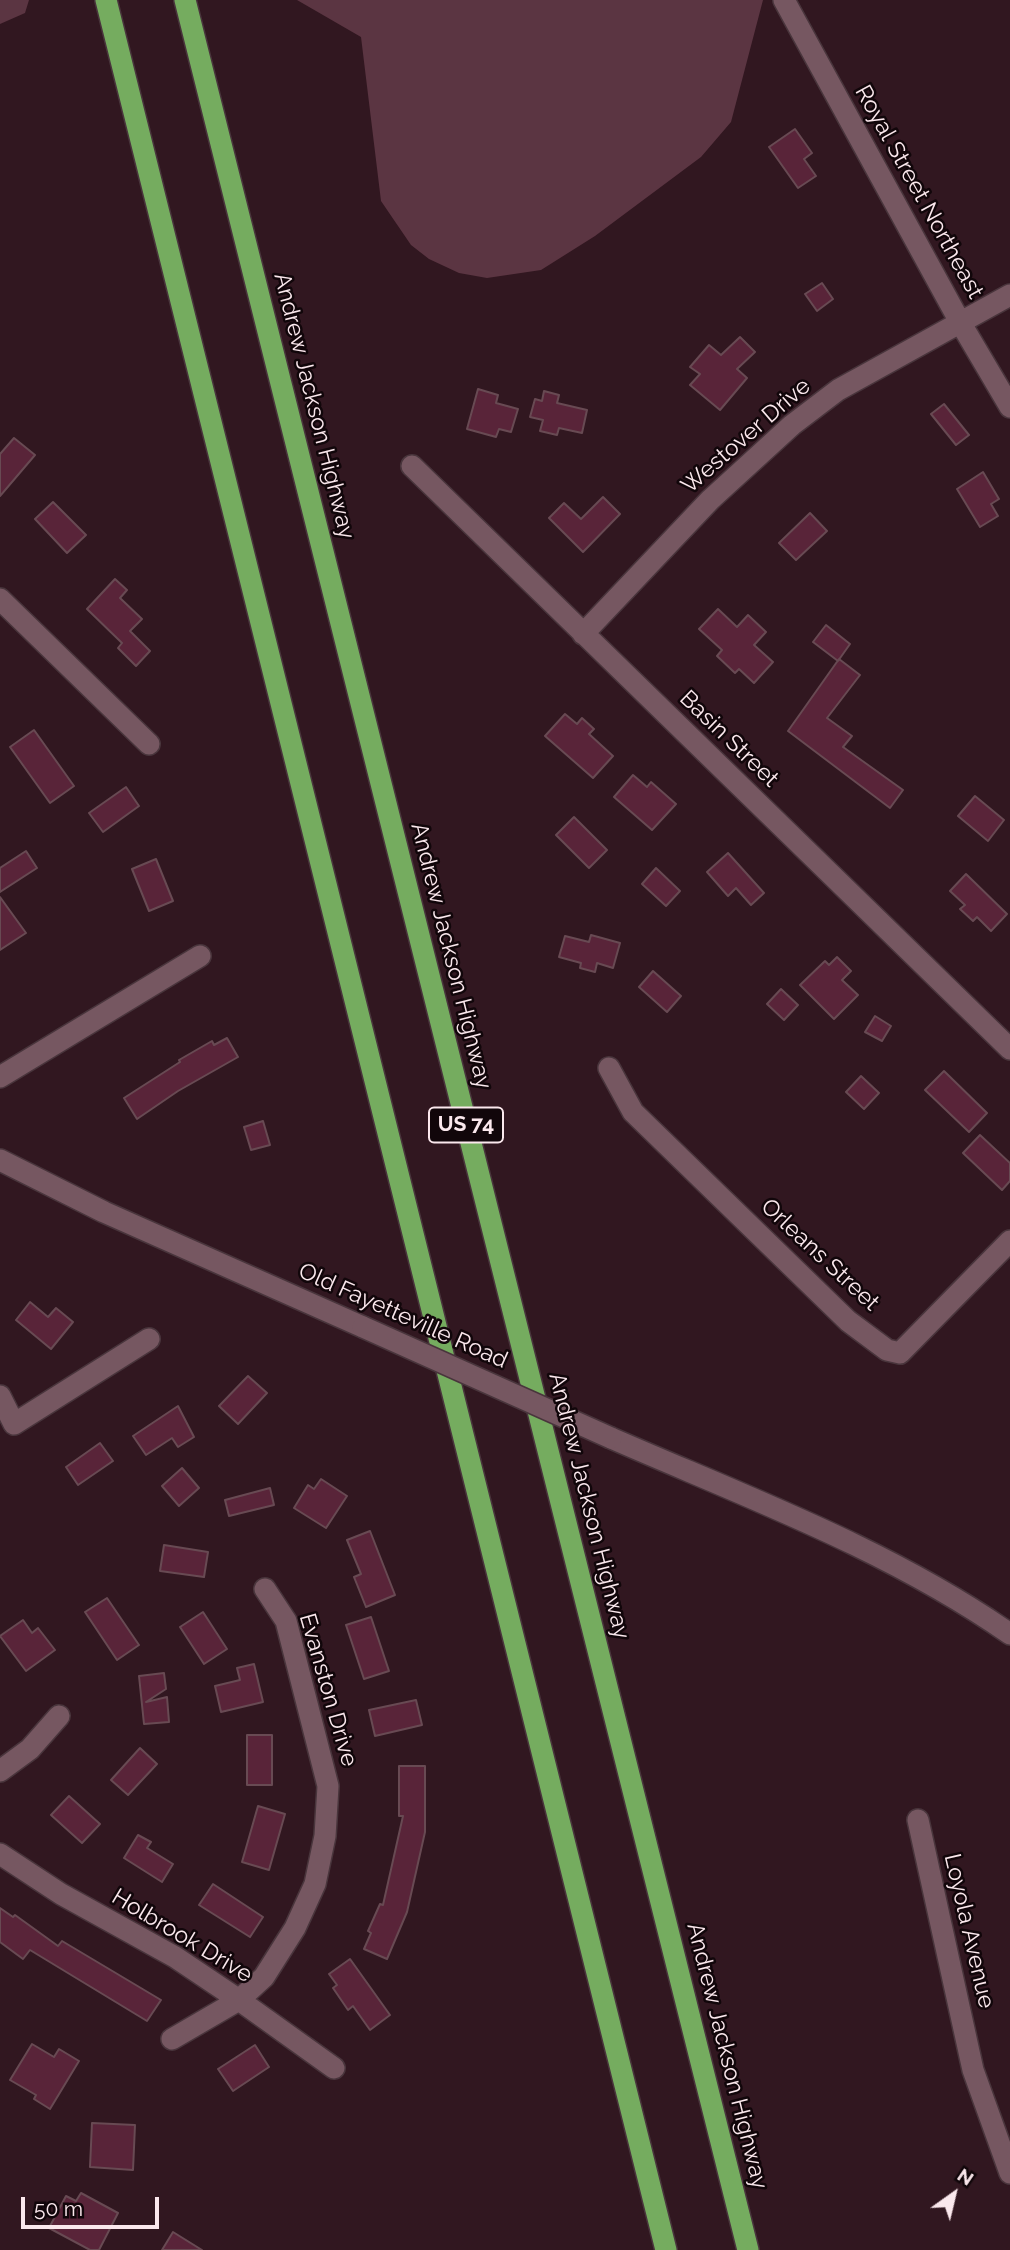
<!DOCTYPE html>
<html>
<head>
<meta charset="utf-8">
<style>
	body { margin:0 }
	#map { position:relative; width:1010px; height:2250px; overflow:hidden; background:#311720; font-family:Raleway,sans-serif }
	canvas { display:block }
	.north { position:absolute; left:919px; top:2159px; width:70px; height:70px; -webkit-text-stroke:5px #11060a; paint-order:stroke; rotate:34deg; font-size:19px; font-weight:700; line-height:28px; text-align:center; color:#fbe8ed }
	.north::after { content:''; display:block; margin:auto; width:24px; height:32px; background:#fbe8ed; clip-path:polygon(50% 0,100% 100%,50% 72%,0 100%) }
	.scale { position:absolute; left:21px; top:2197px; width:138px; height:32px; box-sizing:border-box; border:4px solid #fbe8ed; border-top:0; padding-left:9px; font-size:21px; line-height:24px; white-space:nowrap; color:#fbe8ed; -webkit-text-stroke:5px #11060a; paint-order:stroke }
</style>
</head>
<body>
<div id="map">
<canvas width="1010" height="2250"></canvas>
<div class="north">N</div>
<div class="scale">50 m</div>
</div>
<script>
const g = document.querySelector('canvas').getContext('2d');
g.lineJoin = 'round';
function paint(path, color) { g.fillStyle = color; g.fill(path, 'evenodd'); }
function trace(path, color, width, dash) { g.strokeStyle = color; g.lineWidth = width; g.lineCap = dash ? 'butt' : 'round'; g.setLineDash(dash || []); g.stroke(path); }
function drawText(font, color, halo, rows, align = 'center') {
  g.font = font + ' Raleway,sans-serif'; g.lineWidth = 5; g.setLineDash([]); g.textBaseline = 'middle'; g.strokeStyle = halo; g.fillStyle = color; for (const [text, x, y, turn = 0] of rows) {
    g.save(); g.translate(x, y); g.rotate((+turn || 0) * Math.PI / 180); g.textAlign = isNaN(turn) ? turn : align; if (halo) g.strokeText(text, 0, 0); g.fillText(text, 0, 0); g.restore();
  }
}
paint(new Path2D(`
	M 0,0 L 29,0 L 25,13 L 0,24 Z
	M 297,0 L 763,0 L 731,122 L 701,157 L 595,236 L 541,270 L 487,278 L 459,273 L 429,259 L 411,245 L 381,201 L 361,37 Z`), '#5b3542');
const building = new Path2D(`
	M 795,129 L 812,153 L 804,159 L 816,176 L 798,188 L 769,147 Z
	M 822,283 L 833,299 L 817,311 L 805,294 Z
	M 740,337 L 755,352 L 737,369 L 747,378 L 720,410 L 690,385 L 700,374 L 690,367 L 709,345 L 721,355 Z
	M 478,389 L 498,395 L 496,403 L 518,409 L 511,432 L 499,429 L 496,437 L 467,429 Z
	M 544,391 L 559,395 L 557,403 L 587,410 L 582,433 L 559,428 L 557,435 L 540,431 L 543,420 L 530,417 L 535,399 L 542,401 Z
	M 944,404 L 969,435 L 956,445 L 931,414 Z
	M 14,438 L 35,455 L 0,496 L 0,454 Z
	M 983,472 L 999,499 L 991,504 L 998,516 L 980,527 L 957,489 Z
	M 603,497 L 620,514 L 583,552 L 549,518 L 564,503 L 581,519 Z
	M 53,502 L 86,535 L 67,553 L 35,519 Z
	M 810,513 L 827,531 L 796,560 L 779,543 Z
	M 115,579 L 127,590 L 120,598 L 142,619 L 130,631 L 150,651 L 136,666 L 118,648 L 122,643 L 87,609 Z
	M 718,609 L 737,627 L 748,615 L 766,632 L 754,645 L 773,662 L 754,683 L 739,669 L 735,673 L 717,656 L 722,650 L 699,629 Z
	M 826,625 L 850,644 L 838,661 L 813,642 Z
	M 839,659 L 860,675 L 827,718 L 852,736 L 843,747 L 903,790 L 890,808 L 788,731 Z
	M 565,714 L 577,724 L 582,718 L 594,729 L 589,734 L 613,756 L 593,778 L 545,736 Z
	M 34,730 L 74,786 L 50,803 L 10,747 Z
	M 633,775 L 647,787 L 651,782 L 676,804 L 652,830 L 614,797 Z
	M 126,787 L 139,806 L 103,832 L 89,813 Z
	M 975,796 L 1004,820 L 988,841 L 958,816 Z
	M 574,817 L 607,850 L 589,868 L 556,835 Z
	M 26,851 L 37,868 L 0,892 L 0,868 Z
	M 728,853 L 764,893 L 751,905 L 736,888 L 728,896 L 707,872 Z
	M 156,859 L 173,901 L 149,911 L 132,869 Z
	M 656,868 L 680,891 L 666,906 L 642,884 Z
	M 966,874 L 1007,914 L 991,931 L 977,917 L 973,921 L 960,909 L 965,905 L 950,891 Z
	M 0,897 L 26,933 L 0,950 Z
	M 591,935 L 620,943 L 613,968 L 597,963 L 595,972 L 580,968 L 581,963 L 559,957 L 565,936 L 589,942 Z
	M 837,957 L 851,971 L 842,980 L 858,995 L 834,1019 L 800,985 L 825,961 L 829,965 Z
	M 653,971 L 681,996 L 667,1012 L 639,987 Z
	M 781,989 L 798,1005 L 784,1020 L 767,1004 Z
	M 875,1016 L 891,1026 L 882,1041 L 865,1032 Z
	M 227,1038 L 238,1057 L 178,1091 L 137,1119 L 124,1098 L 180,1062 L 179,1060 L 212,1041 L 214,1045 Z
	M 944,1071 L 987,1113 L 969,1132 L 925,1090 Z
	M 861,1076 L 879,1093 L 864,1109 L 846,1092 Z
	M 263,1121 L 270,1145 L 251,1150 L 244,1127 Z
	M 980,1135 L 1010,1163 L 1010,1181 L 1002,1190 L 963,1153 Z
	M 30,1302 L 48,1317 L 56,1308 L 73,1322 L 51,1349 L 16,1320 Z
	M 248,1376 L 267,1393 L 238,1424 L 219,1406 Z
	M 178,1406 L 194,1437 L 178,1447 L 172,1438 L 146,1455 L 133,1436 Z
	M 100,1443 L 113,1461 L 78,1485 L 66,1467 Z
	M 182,1468 L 199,1488 L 179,1506 L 162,1486 Z
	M 321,1479 L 347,1496 L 326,1528 L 294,1508 L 308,1485 L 314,1489 Z
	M 270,1488 L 274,1505 L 229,1516 L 225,1500 Z
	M 370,1531 L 395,1595 L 366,1607 L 354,1577 L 361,1574 L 347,1540 Z
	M 164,1545 L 208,1552 L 204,1577 L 160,1571 Z
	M 107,1598 L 139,1645 L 117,1660 L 85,1612 Z
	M 203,1612 L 227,1649 L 204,1664 L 180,1627 Z
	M 371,1617 L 389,1671 L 364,1679 L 346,1625 Z
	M 23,1620 L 32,1633 L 38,1628 L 55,1650 L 26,1671 L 0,1636 Z
	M 254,1664 L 263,1702 L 221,1712 L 215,1686 L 240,1680 L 237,1668 Z
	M 164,1673 L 166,1689 L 146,1702 L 167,1697 L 169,1722 L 144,1724 L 139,1676 Z
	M 416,1700 L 422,1725 L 375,1736 L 369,1710 Z
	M 247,1735 L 272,1735 L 272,1785 L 247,1785 Z
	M 140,1748 L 157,1764 L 128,1795 L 111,1780 Z
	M 399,1766 L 425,1766 L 425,1832 L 407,1912 L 387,1959 L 364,1949 L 371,1933 L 368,1931 L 380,1904 L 383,1905 L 403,1816 L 399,1816 Z
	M 69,1796 L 100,1824 L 82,1843 L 51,1815 Z
	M 258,1806 L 285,1814 L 269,1870 L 242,1862 Z
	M 138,1835 L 151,1842 L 147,1848 L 173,1864 L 162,1882 L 124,1858 Z
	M 213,1884 L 263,1917 L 250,1937 L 199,1905 Z
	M 0,1908 L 13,1917 L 15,1915 L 58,1946 L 62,1941 L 161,2000 L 147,2021 L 30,1950 L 23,1959 L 0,1942 Z
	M 350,1959 L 390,2015 L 370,2030 L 353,2006 L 348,2010 L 333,1988 L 337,1985 L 329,1974 Z
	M 32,2044 L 54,2057 L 59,2049 L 79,2061 L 50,2109 L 34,2099 L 36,2095 L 10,2080 Z
	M 255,2045 L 269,2067 L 233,2091 L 218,2069 Z
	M 92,2123 L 135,2125 L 133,2170 L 90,2167 Z
	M 81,2193 L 118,2213 L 99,2250 L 90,2250 L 49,2228 L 66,2196 L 76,2201 Z
	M 173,2232 L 202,2250 L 162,2250 Z`);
paint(building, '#592439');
trace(building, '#684a53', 2);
const street = new Path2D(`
	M 784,0 L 960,322 L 1010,407
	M 412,466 L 1010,1049
	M 0,599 L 149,744
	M 583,634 L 710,500 L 792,425 L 838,390 L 1010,295
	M 609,1068 L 633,1112 L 848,1321 L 887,1350 L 900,1353 L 1010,1241
	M 0,1077 L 200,956
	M 0,1396 L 14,1424 L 149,1339
	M 0,1771 L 30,1749 L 59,1716
	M 918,1820 L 973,2070 L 1010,2173
	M 0,1854 L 61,1894 L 175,1957 L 239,2000 L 334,2068
	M 172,2039 L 239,2000 L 264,1977 L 295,1928 L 315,1884 L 325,1836 L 328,1786 L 286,1621 L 265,1589`);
const secondary = new Path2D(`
	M 0,1160 L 104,1212 L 363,1327
	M 611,1438 C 746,1497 888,1549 1010,1634`);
const highway = new Path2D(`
	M 106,0 L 666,2250
	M 185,0 L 748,2250`);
trace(street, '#49353c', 24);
trace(secondary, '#49353c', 24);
trace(highway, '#49353c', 24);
trace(street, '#765761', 21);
trace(secondary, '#765761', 21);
trace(highway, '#75ac5f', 21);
const secondaryBridge = new Path2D(`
	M 363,1327 L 611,1438`);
trace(secondaryBridge, '#49353c', 24, []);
trace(secondaryBridge, '#765761', 21);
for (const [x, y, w] of [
	[466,1125,74]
]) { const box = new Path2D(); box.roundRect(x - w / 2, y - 17.5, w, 35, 5); g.fillStyle = '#11060a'; g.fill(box); trace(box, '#fbe8ed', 2); }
drawText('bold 21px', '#fbe8ed', null, [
	["US 74",466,1125]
]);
drawText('23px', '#fbe8ed', '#11060a', [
	["Royal Street Northeast",919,192,61],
	["Andrew Jackson Highway",314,406,76],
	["Westover Drive",746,436,-41],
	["Basin Street",729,739,44],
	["Andrew Jackson Highway",451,956,76],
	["Orleans Street",820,1255,43],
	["Old Fayetteville Road",403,1316,24],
	["Andrew Jackson Highway",589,1506,76],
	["Evanston Drive",328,1690,74],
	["Loyola Avenue",969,1931,77],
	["Holbrook Drive",182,1936,31],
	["Andrew Jackson Highway",727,2056,76]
]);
</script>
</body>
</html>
